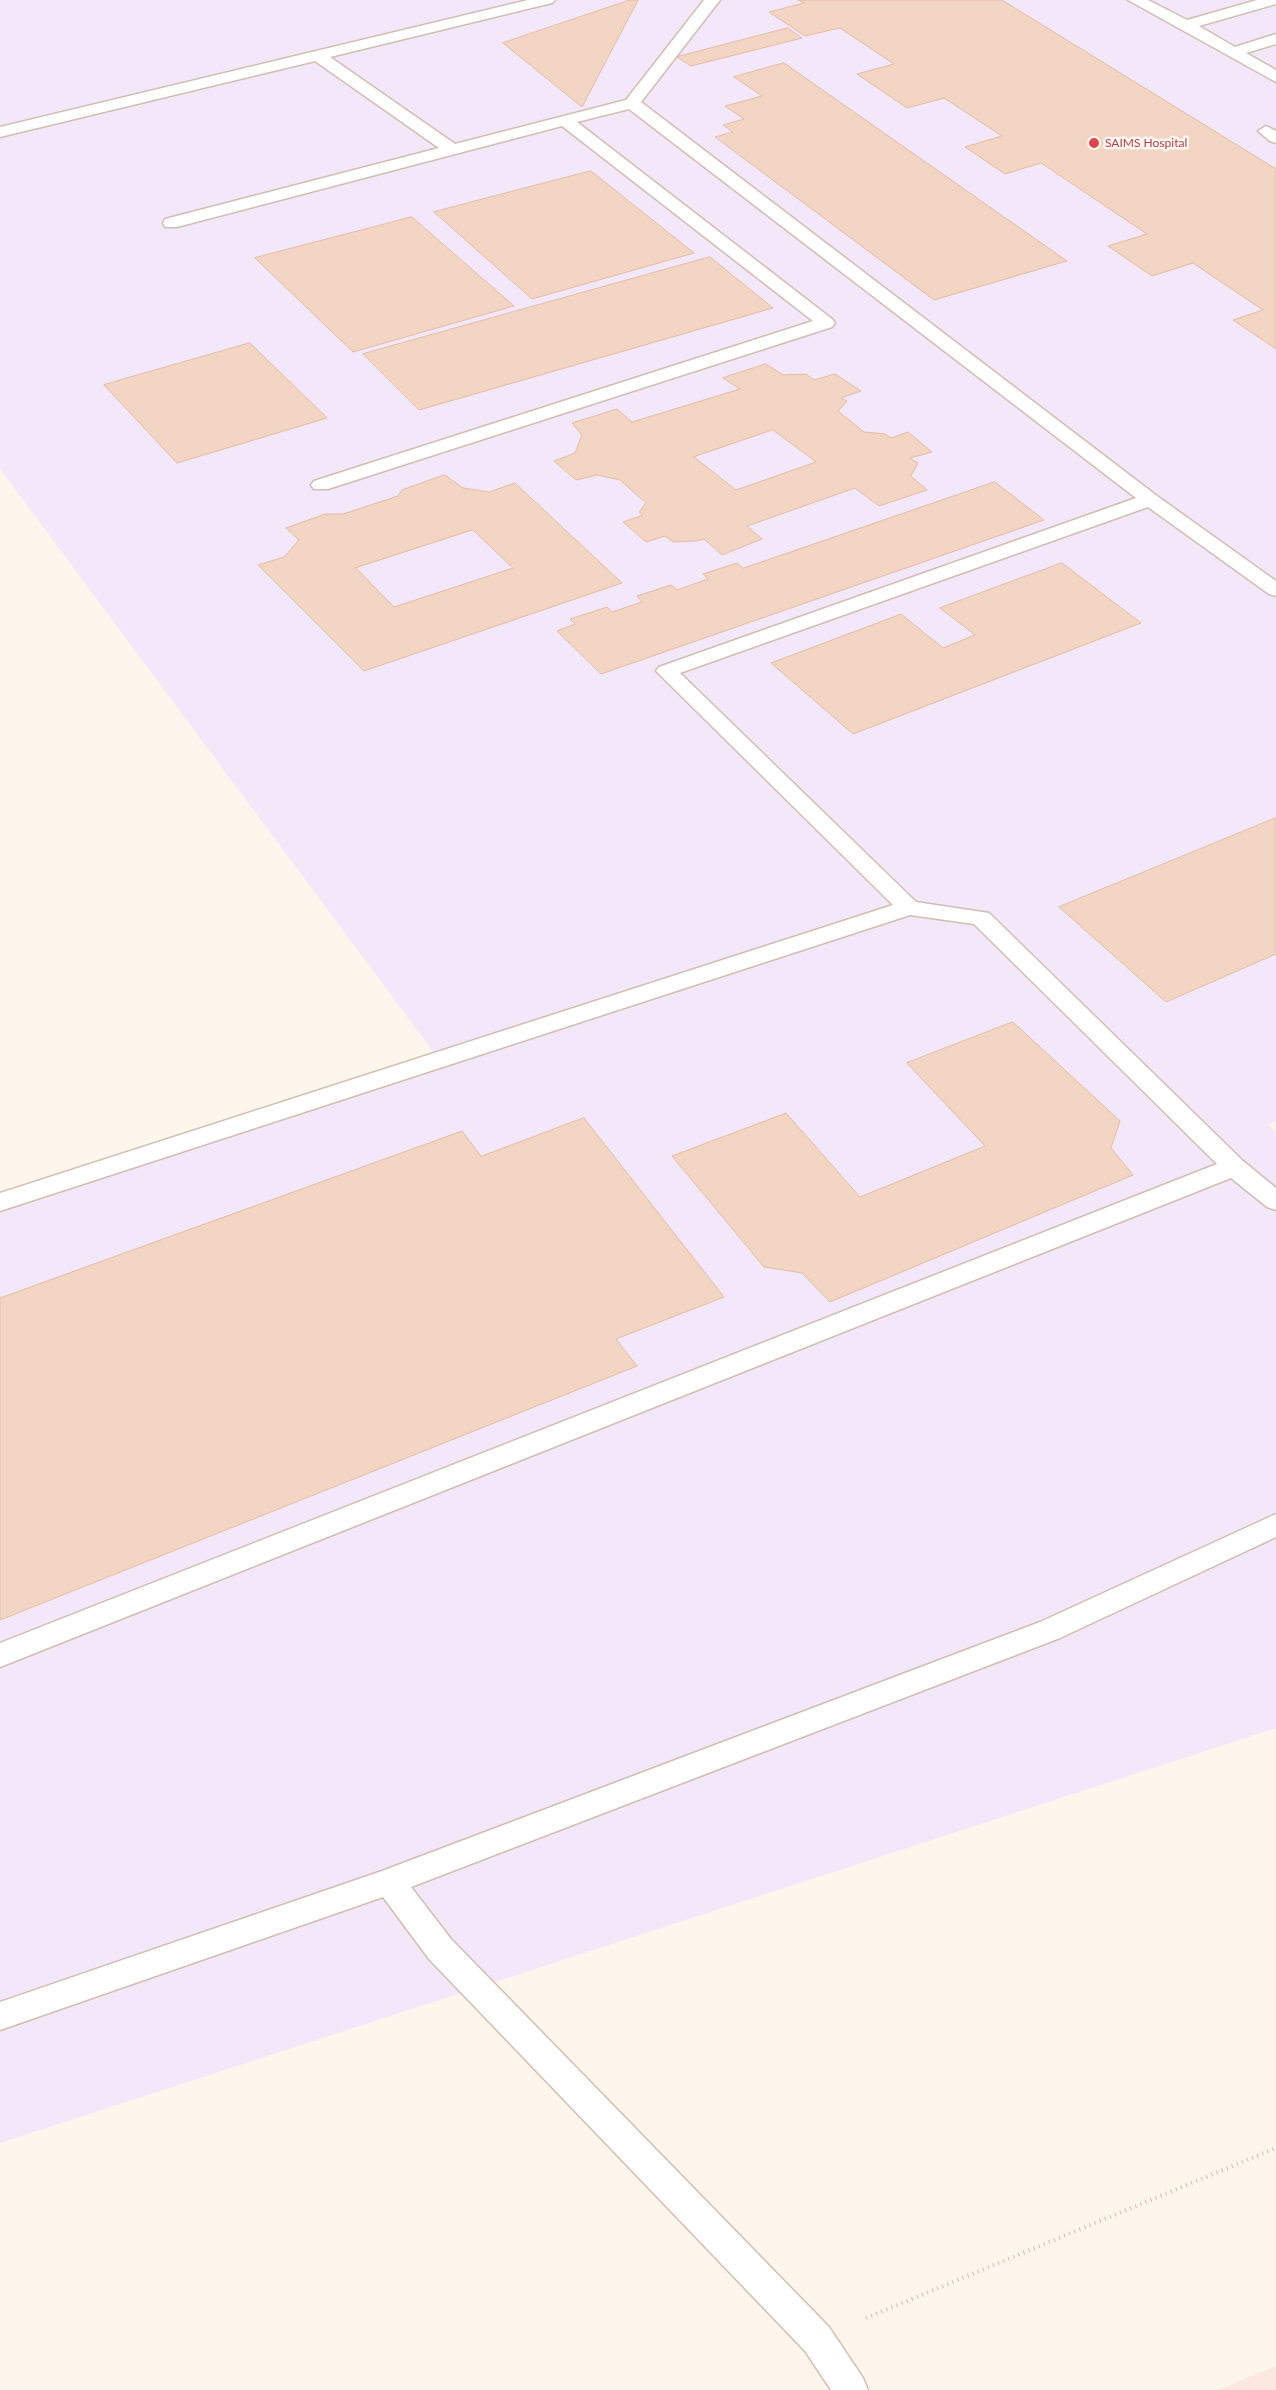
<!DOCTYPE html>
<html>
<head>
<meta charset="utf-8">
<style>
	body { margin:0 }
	canvas { display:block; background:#fdf6ec }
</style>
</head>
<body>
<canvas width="1276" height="2390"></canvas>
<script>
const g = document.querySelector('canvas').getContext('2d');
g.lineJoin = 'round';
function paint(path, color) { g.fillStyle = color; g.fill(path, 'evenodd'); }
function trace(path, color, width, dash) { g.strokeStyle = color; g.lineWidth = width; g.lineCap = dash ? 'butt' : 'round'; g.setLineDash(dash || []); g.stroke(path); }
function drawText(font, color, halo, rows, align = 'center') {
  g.font = font + ' Lato,sans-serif'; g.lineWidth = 5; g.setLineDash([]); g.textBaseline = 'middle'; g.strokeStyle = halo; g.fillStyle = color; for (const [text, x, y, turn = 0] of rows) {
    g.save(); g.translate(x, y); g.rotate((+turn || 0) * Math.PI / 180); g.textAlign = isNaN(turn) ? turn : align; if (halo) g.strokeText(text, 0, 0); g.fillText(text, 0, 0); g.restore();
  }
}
paint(new Path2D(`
	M 1276,2366 L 1276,2390 L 1218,2390 Z`), '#fde8e0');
paint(new Path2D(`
	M 0,0 L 1276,0 L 1276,1121 L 1268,1124 L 1276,1132 L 1276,1728 L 0,2143 L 0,1202 L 443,1065 L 0,469 Z`), '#f3e8fa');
const building = new Path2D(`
	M 630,0 L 638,0 L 582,107 L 503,43 Z
	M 798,0 L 1002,0 L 1276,169 L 1276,349 L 1233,320 L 1263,310 L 1193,263 L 1152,276 L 1108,246 L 1147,234 L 1041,163 L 1005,174 L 965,147 L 1002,136 L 944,98 L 907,108 L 857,74 L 894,64 L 840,28 L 805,36 L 769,12 L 804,3 Z
	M 788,28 L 802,38 L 691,66 L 677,57 Z
	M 784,63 L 1067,261 L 934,300 L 715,137 L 733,132 L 723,125 L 744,119 L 725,106 L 762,96 L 734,77 Z
	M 591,171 L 694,253 L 532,299 L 434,212 Z
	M 412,217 L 514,306 L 353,352 L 255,258 Z
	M 710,257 L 773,308 L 419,410 L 363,354 Z
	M 250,343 L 327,418 L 177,463 L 104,385 Z
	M 766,364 L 783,375 L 806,374 L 814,380 L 835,374 L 861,391 L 841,398 L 847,401 L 838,411 L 864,432 L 885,434 L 891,438 L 908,432 L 932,452 L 910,458 L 918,463 L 911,476 L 927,490 L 879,506 L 855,488 L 747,526 L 762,539 L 722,555 L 704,539 L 696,541 L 673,542 L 665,536 L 646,542 L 623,522 L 643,515 L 639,512 L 646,503 L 620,480 L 597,475 L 576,480 L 554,461 L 575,453 L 582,435 L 572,423 L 617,409 L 632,422 L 740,389 L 723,378 ZM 773,430 L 816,462 L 736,490 L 694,457 Z
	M 445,475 L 463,488 L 489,492 L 515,483 L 622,583 L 364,671 L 258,565 L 284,557 L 299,540 L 286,528 L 325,514 L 343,514 L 398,496 L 402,490 ZM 473,530 L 513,568 L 394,607 L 356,568 Z
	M 995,482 L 1044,520 L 601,674 L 557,631 L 575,624 L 570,619 L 607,607 L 612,612 L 642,602 L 637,596 L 671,585 L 677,590 L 708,579 L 703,574 L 737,563 L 743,568 Z
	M 1062,563 L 1141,623 L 853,734 L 771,663 L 901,614 L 943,648 L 975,635 L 940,608 Z
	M 1276,818 L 1276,954 L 1166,1002 L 1059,907 Z
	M 1013,1022 L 1120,1121 L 1111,1148 L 1133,1175 L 830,1302 L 802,1273 L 764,1267 L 672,1156 L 786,1113 L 860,1197 L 985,1146 L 907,1063 Z
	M 584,1118 L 724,1297 L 616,1339 L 637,1366 L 0,1620 L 0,1298 L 462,1131 L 481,1156 Z`);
paint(building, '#f3d5c3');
trace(building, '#e6bba3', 1);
const service = new Path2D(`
	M 528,0 L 555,0 L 552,3 L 330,57 L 455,144 L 626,100 L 704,0 L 720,0 L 641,102 L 1157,496 L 1276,581 L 1276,596 L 1269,594 L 1148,507 L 680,673 L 916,902 L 989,913 L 1243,1161 L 1276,1188 L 1276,1210 L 1267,1207 L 1231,1178 L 0,1667 L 0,1643 L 1217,1164 L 974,924 L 910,915 L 0,1211 L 0,1193 L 893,905 L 656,671 L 659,667 L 1136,498 L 629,109 L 577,122 L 832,319 L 835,323 L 832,327 L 328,489 L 314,489 L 311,485 L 314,481 L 813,321 L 562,126 L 177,227 L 165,227 L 163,223 L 165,219 L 439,148 L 315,61 L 0,137 L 0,127 Z
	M 1128,0 L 1148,0 L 1187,20 L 1257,0 L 1276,0 L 1276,4 L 1199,26 L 1235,47 L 1276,34 L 1276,44 L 1246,53 L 1276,70 L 1276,82 Z
	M 1266,126 L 1276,131 L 1276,143 L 1270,141 L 1258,131 Z
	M 1276,1514 L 1276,1537 L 1060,1638 L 411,1887 L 451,1939 L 829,2327 L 863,2378 L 868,2390 L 831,2390 L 805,2351 L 429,1959 L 383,1897 L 0,2030 L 0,2002 L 382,1871 L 1040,1622 Z`);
trace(service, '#d1beb0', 3);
trace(new Path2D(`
	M 866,2318 L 1276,2148`), '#d9b8a5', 4, [1, 4.5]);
paint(service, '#fff');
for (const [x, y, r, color] of [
	[1094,143,6,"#e0444e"]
]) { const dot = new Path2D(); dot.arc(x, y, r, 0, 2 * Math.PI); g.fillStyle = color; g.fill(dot); trace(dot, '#fffaf3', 2); }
drawText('12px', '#be3a42', '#fffaf3', [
	["SAIMS Hospital",1105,143]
], 'left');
</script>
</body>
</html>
